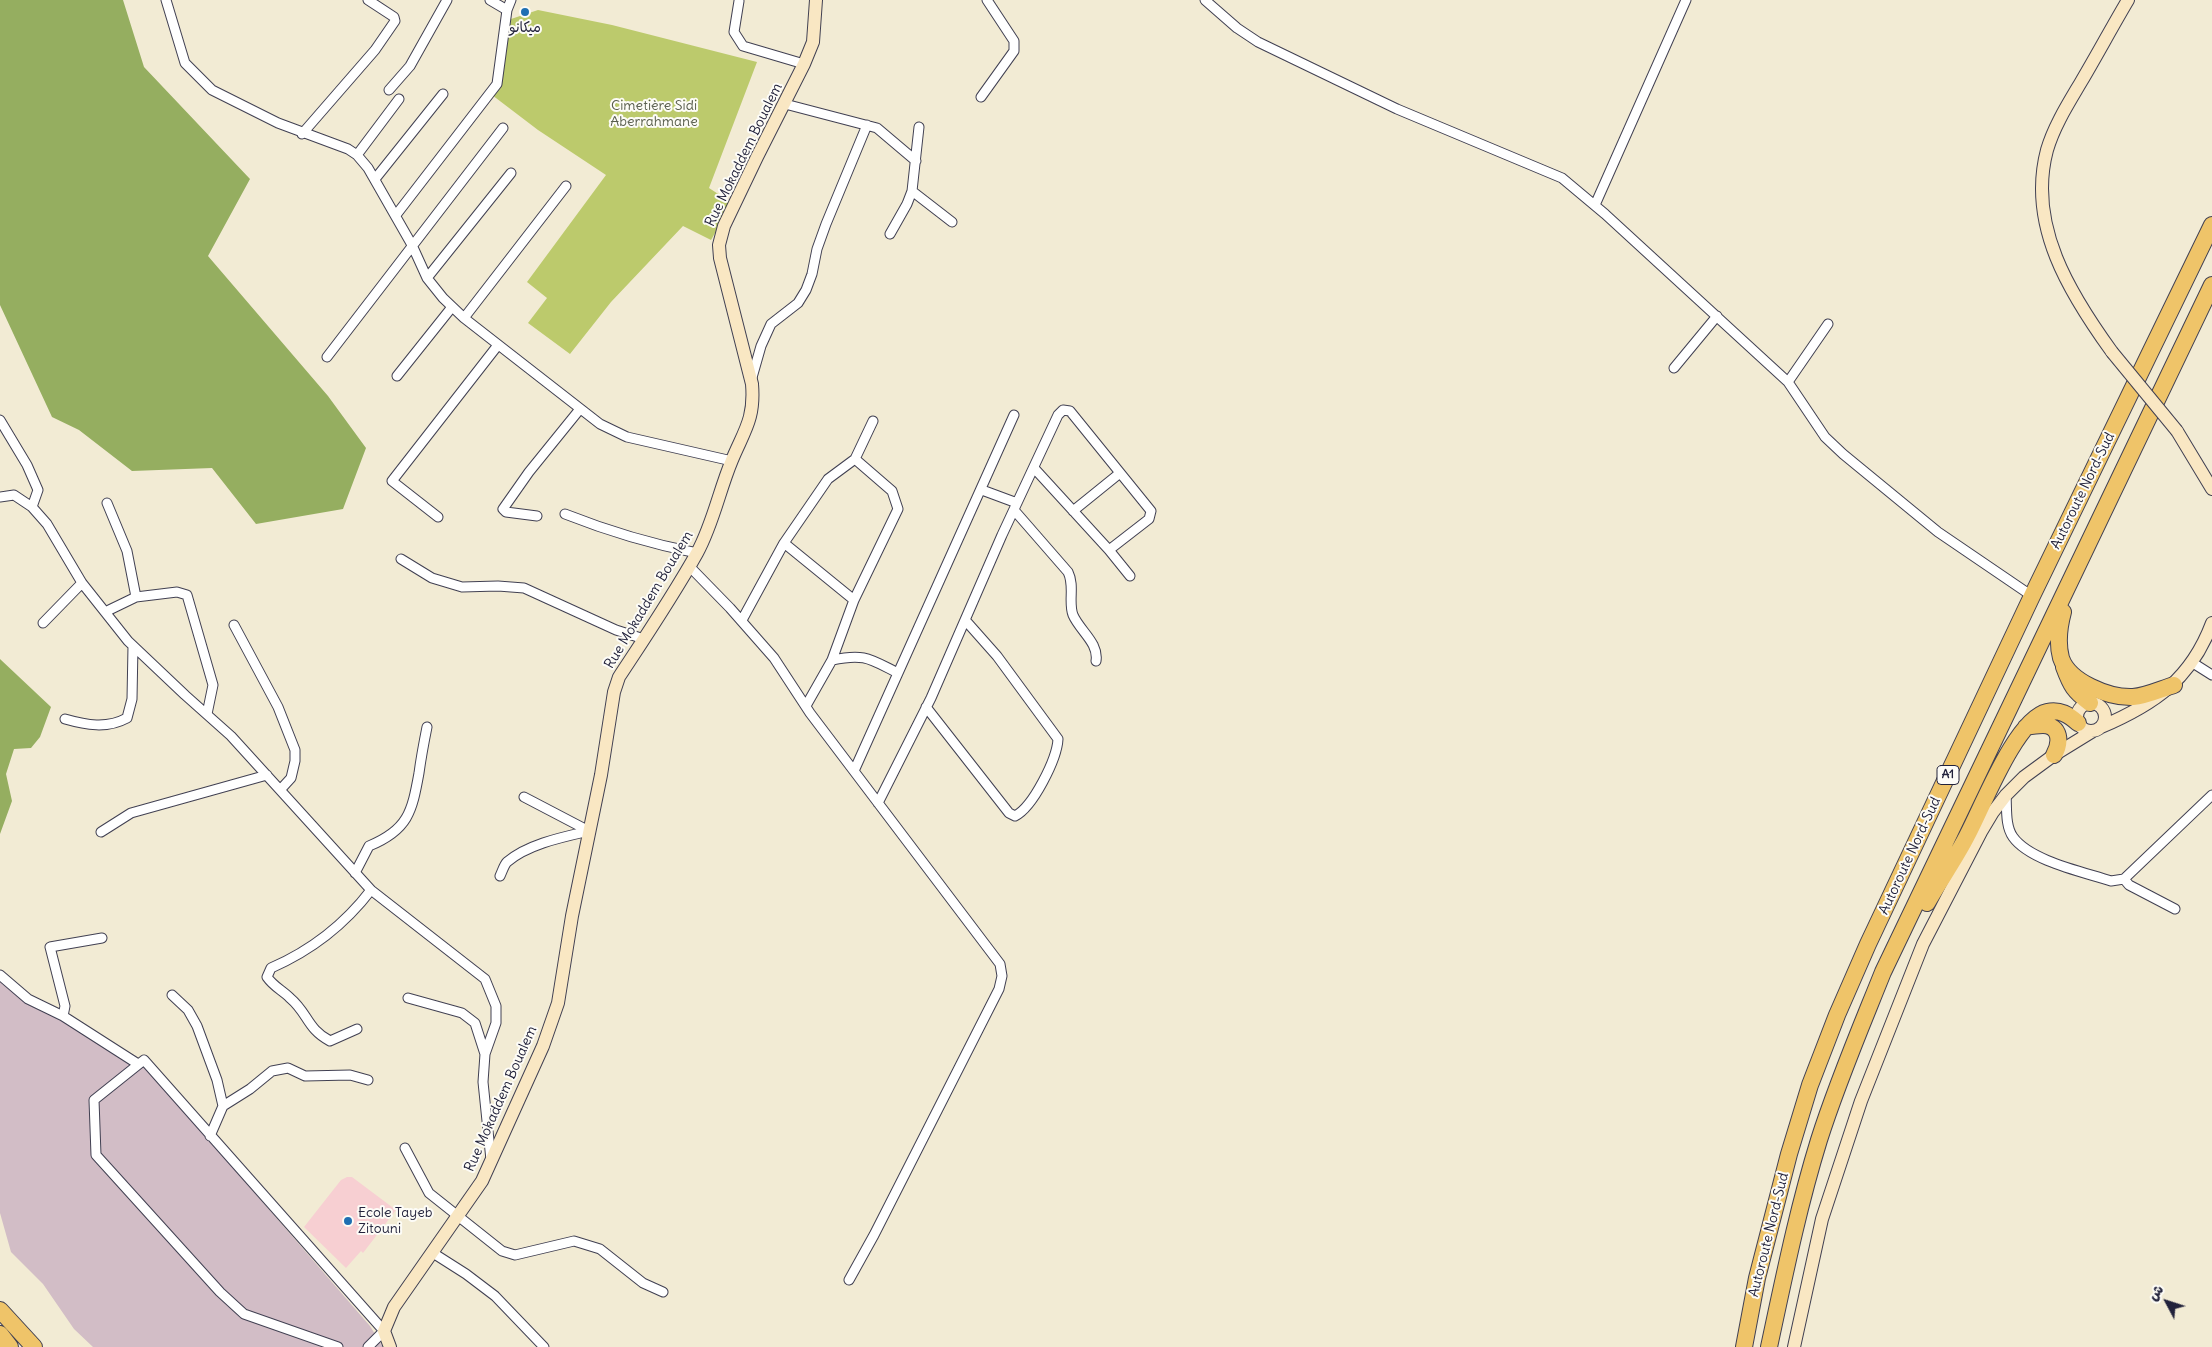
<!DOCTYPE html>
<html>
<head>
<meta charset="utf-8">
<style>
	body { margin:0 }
	#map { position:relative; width:2212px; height:1347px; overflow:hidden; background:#f2ebd4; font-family:Delius,"Playpen Sans Arabic",sans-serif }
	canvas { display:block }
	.north { position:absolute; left:2142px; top:1277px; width:50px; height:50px; -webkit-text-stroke:4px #fdfcf7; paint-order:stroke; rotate:310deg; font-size:14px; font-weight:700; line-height:20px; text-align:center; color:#22223b }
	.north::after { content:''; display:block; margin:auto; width:18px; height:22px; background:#22223b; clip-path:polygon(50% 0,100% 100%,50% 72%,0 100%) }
</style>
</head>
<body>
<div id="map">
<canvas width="2212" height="1347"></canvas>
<div class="north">ش</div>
</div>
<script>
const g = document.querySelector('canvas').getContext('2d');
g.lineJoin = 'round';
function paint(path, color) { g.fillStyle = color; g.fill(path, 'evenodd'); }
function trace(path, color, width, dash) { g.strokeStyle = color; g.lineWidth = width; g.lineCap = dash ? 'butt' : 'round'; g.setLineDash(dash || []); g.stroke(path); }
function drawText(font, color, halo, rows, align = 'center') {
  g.font = font + ' Delius,"Playpen Sans Arabic",sans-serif'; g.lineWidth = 4; g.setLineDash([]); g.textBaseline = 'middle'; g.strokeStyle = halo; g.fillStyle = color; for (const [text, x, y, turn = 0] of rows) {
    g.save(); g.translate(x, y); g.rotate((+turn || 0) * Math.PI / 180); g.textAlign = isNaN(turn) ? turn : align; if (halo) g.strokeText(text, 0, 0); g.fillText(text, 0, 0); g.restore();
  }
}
paint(new Path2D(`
	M 347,1177 L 352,1177 L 396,1210 L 363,1253 L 361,1251 L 346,1268 L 304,1227 L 341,1180 Z`), '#f7cfd2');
paint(new Path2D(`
	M 0,974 L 32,1005 L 136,1056 L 370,1326 L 383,1347 L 93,1347 L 74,1329 L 43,1284 L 11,1252 L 0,1213 Z`), '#d2bdc6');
paint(new Path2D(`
	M 538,10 L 612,25 L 757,62 L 709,188 L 732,203 L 711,240 L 683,226 L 611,302 L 570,354 L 528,323 L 547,298 L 527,282 L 606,175 L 538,130 L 492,95 L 501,82 L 511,19 Z`), '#bcca6c');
paint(new Path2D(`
	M 0,0 L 123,0 L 144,67 L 250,179 L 208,256 L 328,396 L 366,448 L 343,509 L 256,524 L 212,468 L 132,471 L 79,430 L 52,417 L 0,305 Z
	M 0,659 L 51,707 L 40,737 L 31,748 L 14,749 L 6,774 L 12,801 L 0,834 Z`), '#95ae60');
const street = new Path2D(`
	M 166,0 L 185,63 L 212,90 L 278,123 L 348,149 L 357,155 L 368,168 L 412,245 L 427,278 L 443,298 L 464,318 L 600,424 L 627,437 L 732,461
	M 490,0 L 507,10
	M 1205,0 L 1237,28 L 1258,42 L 1397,109 L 1562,178 L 1605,214 L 1788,382 L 1825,437 L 1843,454 L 1938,532 L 2032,596
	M 739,1 L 734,32 L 743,46 L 804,64
	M 389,90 L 410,66 L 447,0
	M 981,97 L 1014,51 L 1014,41 L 987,0
	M 785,104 L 877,128 L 916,161
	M 302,134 L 375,50 L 395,21 L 394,17 L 368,0
	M 357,155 L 399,99
	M 375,179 L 443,94
	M 912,191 L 952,222
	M 1595,205 L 1686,0
	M 396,215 L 497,84 L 507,10 L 511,0
	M 890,234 L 907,204 L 912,191 L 919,127
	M 427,278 L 511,173
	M 464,318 L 566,186
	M 327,357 L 503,128
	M 1674,368 L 1717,316
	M 397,376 L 452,307
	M 751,381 L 761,346 L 771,324 L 798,303 L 806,290 L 812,274 L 817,249 L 826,224 L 867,125
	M 1788,382 L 1828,324
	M 0,420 L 27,465 L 38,490 L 32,507
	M 1034,468 L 1109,550
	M 982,490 L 1017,503
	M 0,497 L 14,495 L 32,507 L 47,524 L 82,583 L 128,641 L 185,695 L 231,736 L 371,890 L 485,979 L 496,1006 L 496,1023 L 485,1054 L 483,1082 L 491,1160
	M 107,503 L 127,551 L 136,597
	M 1014,510 L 1068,572 C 1075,586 1068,602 1073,615 C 1080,631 1099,643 1096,661
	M 1073,511 L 1120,473
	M 565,514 C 608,531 651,544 697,553
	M 537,516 L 506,512 L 503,509 L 529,472 L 580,409
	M 438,517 L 392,481 L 498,345
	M 784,543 L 854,600
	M 401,559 L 432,578 L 462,587 L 498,586 L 524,588 L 616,630 L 644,639
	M 689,566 L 730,608 L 774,658 L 810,713 L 1000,964 L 1002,976 L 999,989 L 874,1235 L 849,1280
	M 105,612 L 136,597 L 177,592 L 187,595 L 213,685 L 207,714
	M 742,620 L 784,543 L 828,479 L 855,459
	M 43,623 L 82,583
	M 234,625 L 278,707 L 295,750 L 295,761 L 291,778 L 280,790
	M 832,660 C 865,653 870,659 898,673
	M 2193,663 L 2212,675
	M 807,704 L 832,660 L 854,600 L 898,509 L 892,491 L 855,459 L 873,421
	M 926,707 L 1009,813 L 1015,816 C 1033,807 1057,759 1058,739 L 997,656 L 966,621
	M 65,719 C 86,725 107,729 127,718 L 132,699 L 133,646
	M 854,771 L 1014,415
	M 2006,795 C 2007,808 2005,826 2013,837 C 2030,861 2084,872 2111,881 L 2124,879 L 2212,795
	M 524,797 L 589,831
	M 878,803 L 931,698 L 1002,535 L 1058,415 L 1063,410 L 1070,411 L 1151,511 L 1149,519 L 1109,550 L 1130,576
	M 101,832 L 131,813 L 267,775
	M 355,873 L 369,846 C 408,830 412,812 419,773 C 421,758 424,742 427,727
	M 500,876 C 502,872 504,865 507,862 C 528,844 563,837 589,831
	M 2124,879 L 2129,885 L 2175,909
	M 0,975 L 28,999 L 63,1016 L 138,1064
	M 172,995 L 188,1010 L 197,1026 L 217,1080 L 223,1106
	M 408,998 L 462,1013 L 475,1023 L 485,1054
	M 63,1016 L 65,1006 L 50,947 L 102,938
	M 357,1029 L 330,1041 C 307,1029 308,1013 290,998 C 282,990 274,987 267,977 L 271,968 C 310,951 345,924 371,890
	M 210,1136 L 223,1106 L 250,1089 L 272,1071 L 288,1068 L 305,1076 L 350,1075 L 368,1080
	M 405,1148 L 429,1193 L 502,1251 L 515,1255 L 574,1241 L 600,1249 L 643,1283 L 663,1292
	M 433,1253 L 466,1274 L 495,1296 L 544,1347
	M 338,1347 L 244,1314 L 220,1292 L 96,1155 L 94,1100 L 144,1060 L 384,1331 L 368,1347`);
const secondary = new Path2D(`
	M 2112,352 C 2070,294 2027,225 2047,150 C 2054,126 2068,104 2081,82 C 2097,55 2112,27 2128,0
	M 2177,431 L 2212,489
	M2077 717a14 14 0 1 1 28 0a14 14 0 1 1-28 0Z
	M 2101,727 C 2155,704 2191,679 2212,623
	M 390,1347 L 384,1331 L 394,1307 L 482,1181 L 543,1046 L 558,1003 L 572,916 L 601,775 L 614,692 L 619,677 C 646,636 673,596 697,553 C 713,524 719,491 732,460 C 744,431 755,419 752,384 L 720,258 L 719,245 L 724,226 L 757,157 L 804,64 L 813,42 L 816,0
	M 1794,1347 L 1822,1219 L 1861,1101 L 1923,944 L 1981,832 L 1993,812 L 2006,795 L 2024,777 L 2054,755 L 2093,731`);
const highway = new Path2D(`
	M 2063,612 C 2059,627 2057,643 2061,658 C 2069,682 2109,698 2133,697 C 2146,696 2161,689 2174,685
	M 2064,667 C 2071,686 2074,691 2090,703
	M 2026,727 C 2031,726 2037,725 2043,725 C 2061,725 2061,743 2054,755
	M 1927,903 C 1940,880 1956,858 1968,834 C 1983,806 2016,719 2047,712 C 2060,709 2069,715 2078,723
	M 0,1310 L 34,1347
	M 0,1334 L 10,1347
	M 1744,1347 L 1757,1278 L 1789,1154 L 1810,1085 L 1837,1015 L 1868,944 L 2032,596 L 2212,225
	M 1769,1347 C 1784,1277 1798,1208 1819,1140 C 1837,1083 1861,1027 1883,972 L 2212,285`);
trace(street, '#414052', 11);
trace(secondary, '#414052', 14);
trace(highway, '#414052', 18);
trace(street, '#fff', 9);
trace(secondary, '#f9e7c3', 12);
trace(highway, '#efc469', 16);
const secondaryBridge = new Path2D(`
	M 2112,352 L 2177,431`);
trace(secondaryBridge, '#414052', 14, []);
trace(secondaryBridge, '#f9e7c3', 12);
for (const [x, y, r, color] of [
	[525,12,5,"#1f6fb2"],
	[348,1221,5,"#1f6fb2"]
]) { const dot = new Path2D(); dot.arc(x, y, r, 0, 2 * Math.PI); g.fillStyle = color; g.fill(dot); trace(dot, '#fdfcf7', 2); }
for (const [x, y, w] of [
	[1948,775,22]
]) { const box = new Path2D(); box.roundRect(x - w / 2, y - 9.5, w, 19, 4); g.fillStyle = '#fdfcf7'; g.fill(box); trace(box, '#22223b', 1); }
drawText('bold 12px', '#22223b', null, [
	["A1",1948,775]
]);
drawText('14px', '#22223b', '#fdfcf7', [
	["ميكانو",525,28],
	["Ecole Tayeb",358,1213,"left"],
	["Zitouni",358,1229,"left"]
]);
drawText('14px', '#585d4c', '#fdfcf7', [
	["Cimetière Sidi",654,106],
	["Aberrahmane",654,122]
]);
drawText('14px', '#22223b', '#fdfcf7', [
	["Rue Mokaddem Boualem",744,155,-64],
	["Autoroute Nord-Sud",2083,491,-64],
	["Rue Mokaddem Boualem",649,600,-59],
	["Autoroute Nord-Sud",1910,856,-65],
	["Rue Mokaddem Boualem",501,1099,-66],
	["Autoroute Nord-Sud",1769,1235,-76]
]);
</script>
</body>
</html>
